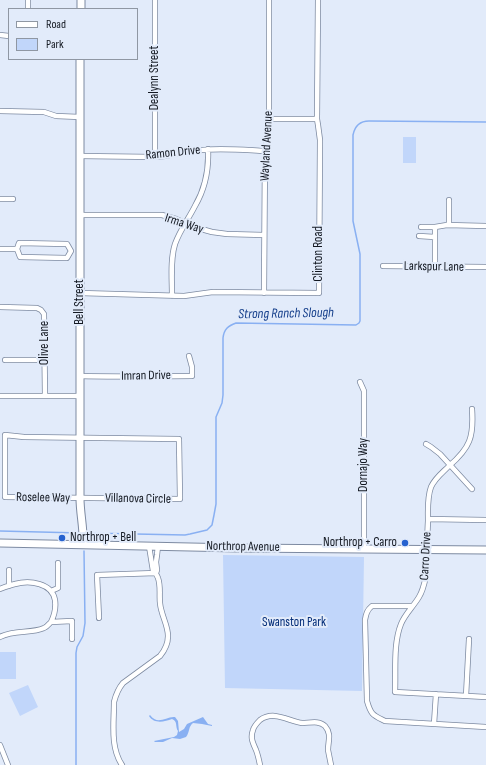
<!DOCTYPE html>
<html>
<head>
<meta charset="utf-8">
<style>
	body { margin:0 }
	#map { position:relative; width:486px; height:765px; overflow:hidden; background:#e2ebfa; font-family:"Sofia Sans Condensed",sans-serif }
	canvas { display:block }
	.legend { position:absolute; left:8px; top:8px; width:130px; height:52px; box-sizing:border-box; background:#e2ebfa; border:1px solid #8f97a3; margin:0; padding:5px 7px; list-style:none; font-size:12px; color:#131821 }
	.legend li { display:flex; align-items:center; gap:8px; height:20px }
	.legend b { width:20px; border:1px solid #8f97a3 }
</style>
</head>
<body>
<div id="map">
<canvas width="486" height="765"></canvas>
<ul class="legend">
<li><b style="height:5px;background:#fff"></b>Road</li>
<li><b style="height:11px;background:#c1d6fa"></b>Park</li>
</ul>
</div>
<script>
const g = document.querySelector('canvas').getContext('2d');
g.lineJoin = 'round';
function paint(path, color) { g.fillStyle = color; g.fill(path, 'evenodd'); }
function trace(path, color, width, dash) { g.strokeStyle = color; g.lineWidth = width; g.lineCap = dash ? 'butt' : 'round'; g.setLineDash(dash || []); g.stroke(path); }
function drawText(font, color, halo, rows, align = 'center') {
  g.font = font + ' "Sofia Sans Condensed",sans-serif'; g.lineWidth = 4; g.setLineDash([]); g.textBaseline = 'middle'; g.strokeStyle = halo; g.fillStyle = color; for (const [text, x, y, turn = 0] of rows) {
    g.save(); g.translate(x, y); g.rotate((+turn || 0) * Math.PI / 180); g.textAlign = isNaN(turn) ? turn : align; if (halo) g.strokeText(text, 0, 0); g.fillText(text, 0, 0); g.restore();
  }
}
paint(new Path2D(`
	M 403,137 L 416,137 L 416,163 L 403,163 Z
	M 223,555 L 364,557 L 362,691 L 225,688 Z
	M 0,652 L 16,652 L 16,679 L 0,679 Z
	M 28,685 L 38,707 L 20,716 L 9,693 Z`), '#c1d6fa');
paint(new Path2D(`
	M 150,715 C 158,726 166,716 175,717 L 178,721 L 179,732 L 184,729 L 187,724 L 203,717 L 208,724 L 212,725 L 212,726 L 202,724 L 193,723 C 188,727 190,732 186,737 L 180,739 L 172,738 L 163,742 L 155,742 L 154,741 L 174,737 L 177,735 L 178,731 C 175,727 178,721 172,719 C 164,722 154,724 149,716 Z`), '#89b0f2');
trace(new Path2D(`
	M 0,531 L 80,533
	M 71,533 L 76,537
	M 86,533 L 185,535 L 190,534 L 207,530 L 212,525 L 214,515 L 216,504 L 216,417 L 222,403 L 223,395 L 223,338 C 224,329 228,326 236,323 L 356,325 L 359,323 L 360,321 L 360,254 L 353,221 L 353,135 C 355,125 360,121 369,121 L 486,122
	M 76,765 L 76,653 L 77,647 L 83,636 L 85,623 L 84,551`), '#89b0f2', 1.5);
const street = new Path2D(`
	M 155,0 L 155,157
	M 28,9 L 28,0
	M 0,35 L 9,36
	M 0,111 L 44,112 L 56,116 L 80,117
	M 269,119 L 317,119
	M 80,156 L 155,157 C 171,156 186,151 202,150 C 223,148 244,150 265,151
	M 0,199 L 13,199
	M 449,200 L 449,225
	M 80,215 L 162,215 L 176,219 L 194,227 L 212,232 L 227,234 L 264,235
	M 421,227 L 435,227
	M 419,236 L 435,237
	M 19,243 L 67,244 L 71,251 L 67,258 L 20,257 L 17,249 Z
	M 0,249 L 17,249
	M 383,266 L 486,267
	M 435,267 L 435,227 L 447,225 L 486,226
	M 80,293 L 184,296 L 213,292 L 319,293 L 320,140 L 318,125 L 317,119 L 318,0
	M 264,293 L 265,151 L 269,131 L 269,0
	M 172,296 C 172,279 170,260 175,244 C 180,230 189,218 195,206 C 205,189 209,169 208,149
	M 0,307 L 37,308 L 41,310 L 44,314 L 45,396
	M 5,360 L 45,360
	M 80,376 C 117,377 154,376 192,376 L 192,367 L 189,356
	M 360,382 L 364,391 L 364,548
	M 0,396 L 80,396
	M 472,409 C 474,437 470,448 449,466 C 442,473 435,478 431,487 C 427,498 428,510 428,521 C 427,538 427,554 427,571 C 425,580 424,589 419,597 C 413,607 405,614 401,624 C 393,644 396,670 395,692 L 486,697
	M 5,435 L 24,437 L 179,439 L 180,499 L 5,497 Z
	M 426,444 L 431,447 L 440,454 L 472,489
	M 428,519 L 486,520
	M 156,573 L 157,570 L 156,562 L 157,555 L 158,546
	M 9,586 L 9,570
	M 0,589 C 5,587 10,585 15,584 C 30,580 52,583 55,600 C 56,607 54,616 51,622
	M 51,591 L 58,588 L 58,563
	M 412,606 L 372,606 C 367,610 366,614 365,620 L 367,701 C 371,715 373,715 385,721 L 486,727
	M 99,618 L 97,575 L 156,573
	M 0,637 C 14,629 31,634 44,628 C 47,627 49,624 51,622 L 72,621 L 72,639
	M 466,696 L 469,639
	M 434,724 L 436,694
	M 0,745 L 8,765
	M 122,765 C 110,747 114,723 114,702 C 116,694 118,689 123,683 L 160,656 C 165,650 168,644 168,636 C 168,625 161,615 160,603 C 159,596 161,586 158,578 C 157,575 156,573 153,571 L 149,546
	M 260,765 C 259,760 258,755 256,750 C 253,743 250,738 253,730 C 254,726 257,723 260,720 C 274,710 288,721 302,723 C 310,723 319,720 325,726 C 332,734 328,741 328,750 C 329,755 330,760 331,765`);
const secondary = new Path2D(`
	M 81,9 L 81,0
	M 80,59 L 80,498 C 80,514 84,529 83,544
	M 0,543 L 238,548 L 486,550`);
trace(street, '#7d8aa1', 6);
trace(secondary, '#7d8aa1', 9);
trace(street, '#fff', 4.5);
trace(secondary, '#fff', 7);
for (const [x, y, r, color] of [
	[62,538,4,"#2662cf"],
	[405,543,4,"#2662cf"]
]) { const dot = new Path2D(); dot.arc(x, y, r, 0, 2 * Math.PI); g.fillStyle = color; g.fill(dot); trace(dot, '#e2ebfa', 1.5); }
drawText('13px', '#131821', '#e2ebfa', [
	["Dealynn Street",155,78,-90],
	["Wayland Avenue",267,146,-87],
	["Ramon Drive",173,153,-6],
	["Irma Way",184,224,18],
	["Clinton Road",319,254,-90],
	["Larkspur Lane",434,267,1],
	["Bell Street",80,302,-90],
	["Olive Lane",45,343,-90],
	["Imran Drive",146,376,-1],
	["Dornajo Way",364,465,-90],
	["Roselee Way",43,498,1],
	["Villanova Circle",138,499,1],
	["Northrop Avenue",243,547,1],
	["Carro Drive",426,556,-87]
]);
drawText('13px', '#131821', '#e2ebfa', [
	["Northrop + Bell",70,538],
	["Northrop + Carro",397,543,"right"]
], 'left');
drawText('13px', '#032d78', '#e2ebfa', [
	["Swanston Park",294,623]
]);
drawText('italic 14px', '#153f8b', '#e2ebfa', [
	["Strong Ranch Slough",286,314,-1]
]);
</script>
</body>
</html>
